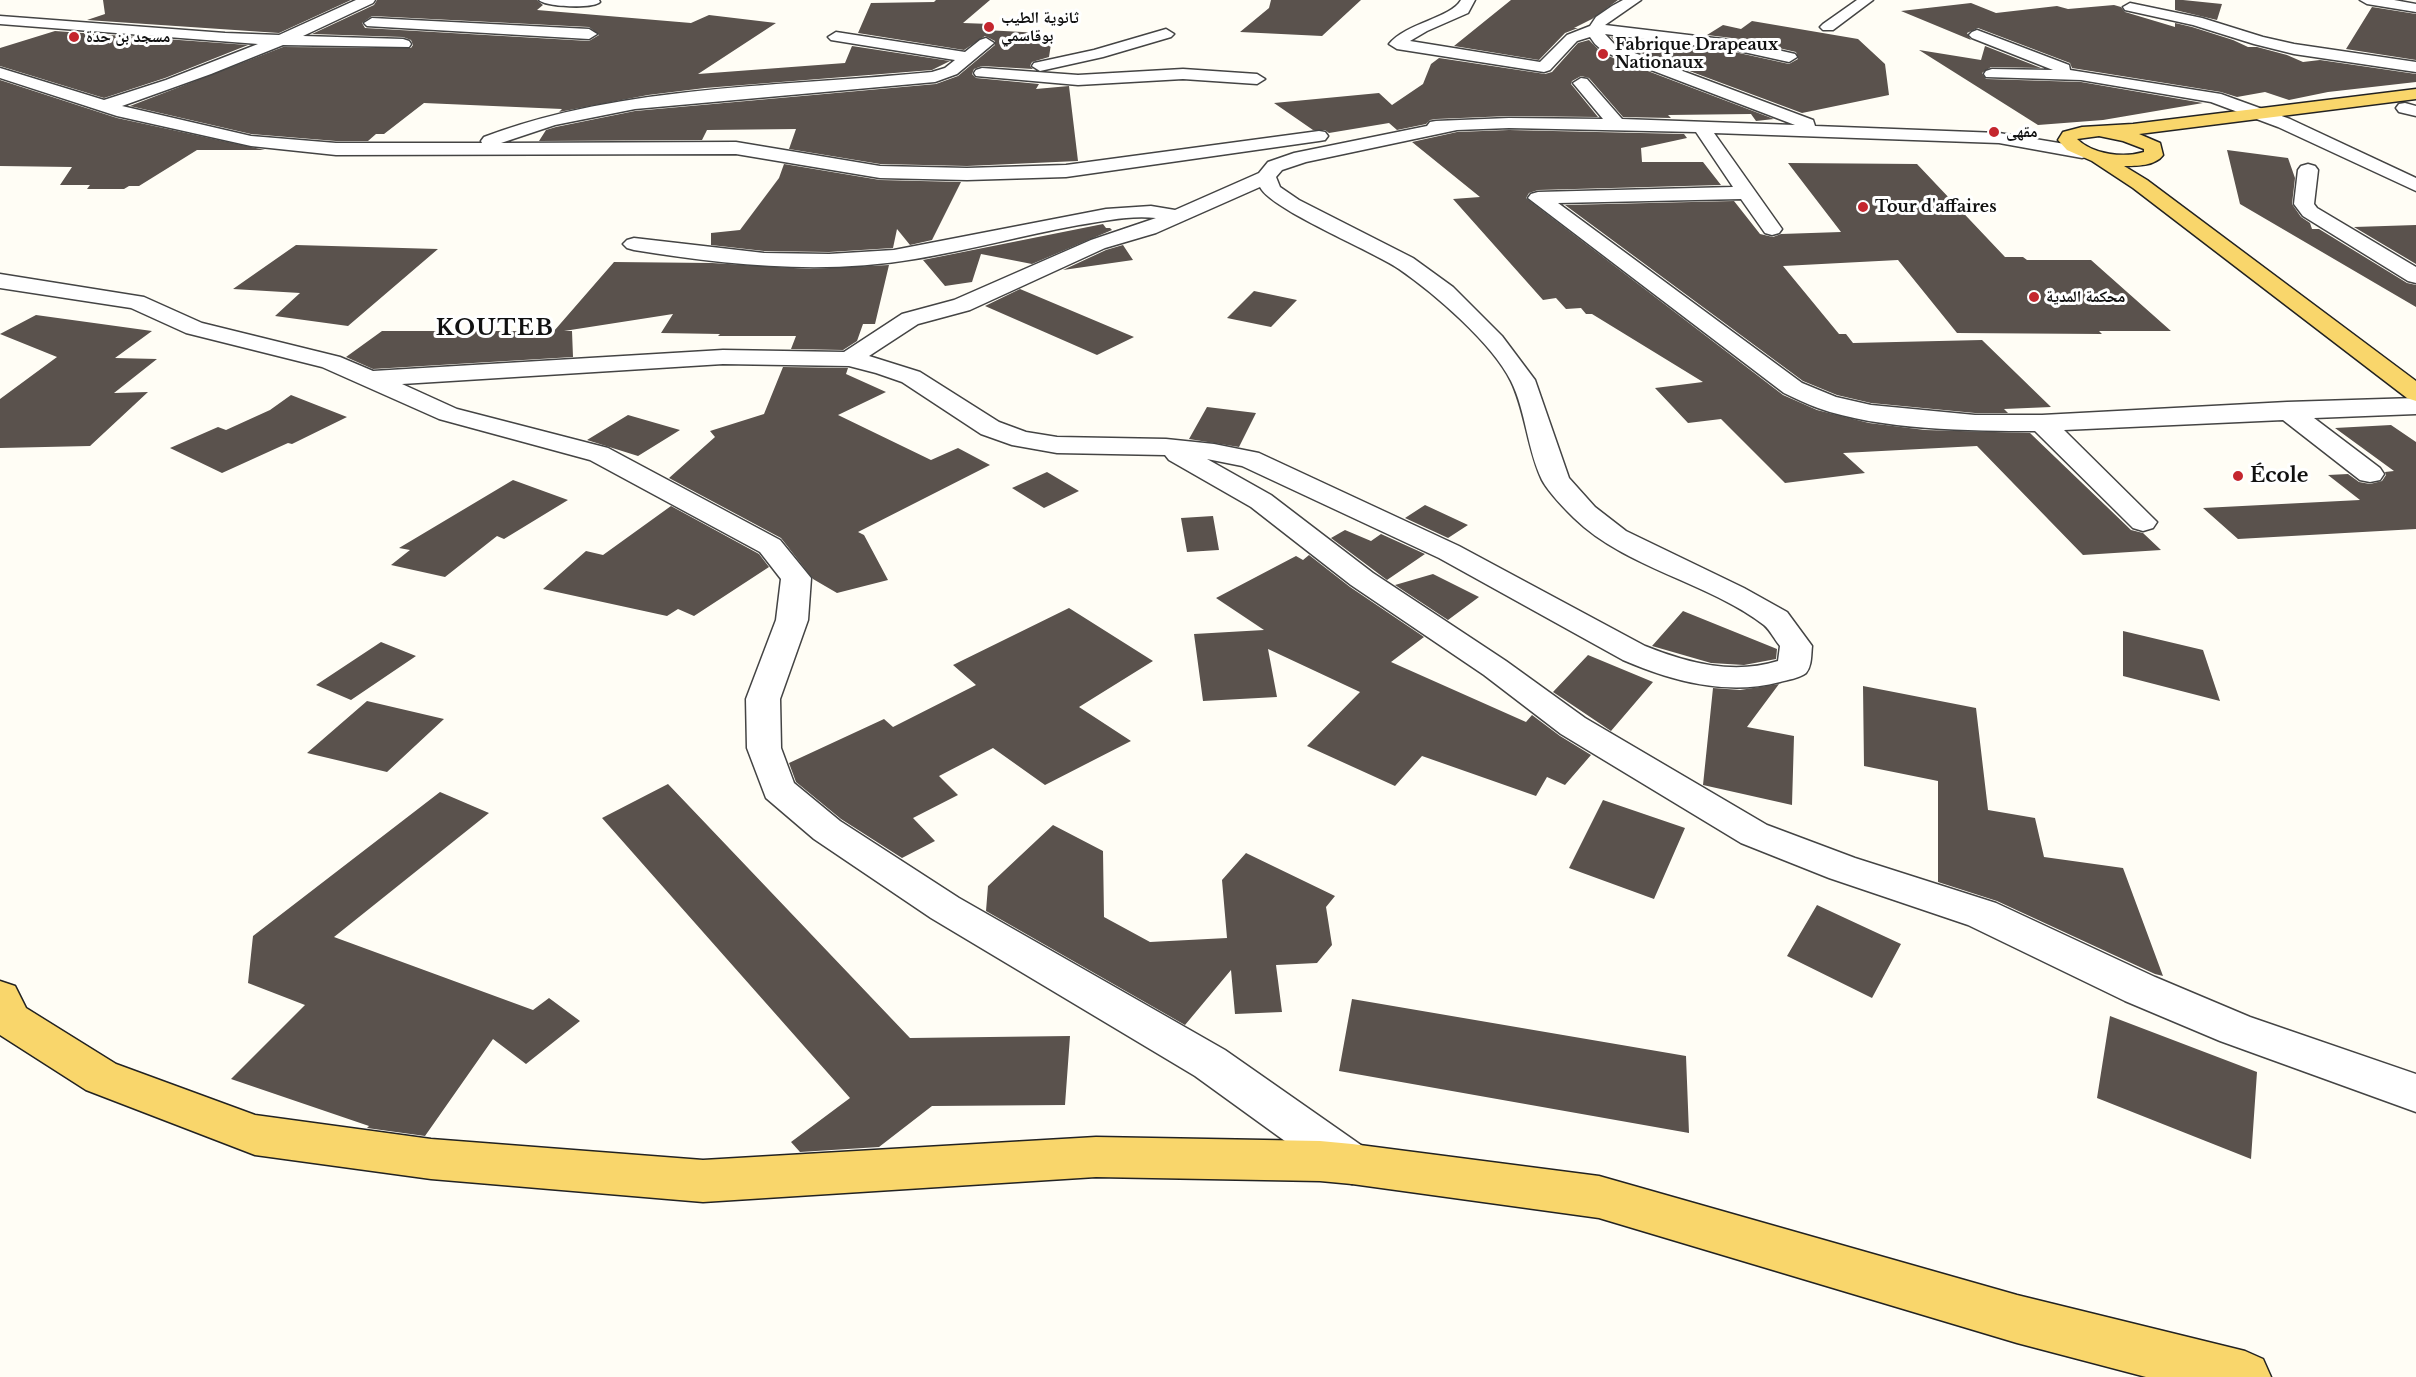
<!DOCTYPE html>
<html>
<head>
<meta charset="utf-8">
<style>
	body { margin:0 }
	canvas { display:block; background:#fffdf5 }
</style>
</head>
<body>
<canvas width="2416" height="1377"></canvas>
<script>
const g = document.querySelector('canvas').getContext('2d');
g.lineJoin = 'round';
function paint(path, color) { g.fillStyle = color; g.fill(path, 'evenodd'); }
function trace(path, color, width, dash) { g.strokeStyle = color; g.lineWidth = width; g.lineCap = dash ? 'butt' : 'round'; g.setLineDash(dash || []); g.stroke(path); }
function drawText(font, color, halo, rows, align = 'center') {
  g.font = font + ' "Libre Baskerville","Noto Naskh Arabic",serif'; g.lineWidth = 6; g.setLineDash([]); g.textBaseline = 'middle'; g.strokeStyle = halo; g.fillStyle = color; for (const [text, x, y, turn = 0] of rows) {
    g.save(); g.translate(x, y); g.rotate((+turn || 0) * Math.PI / 180); g.textAlign = isNaN(turn) ? turn : align; if (halo) g.strokeText(text, 0, 0); g.fillText(text, 0, 0); g.restore();
  }
}
paint(new Path2D(`
	M 103,0 L 351,0 L 279,33 L 87,20 L 105,14 Z
	M 377,0 L 537,0 L 543,5 L 537,10 L 691,23 L 709,15 L 776,23 L 698,74 L 845,63 L 852,46 L 950,61 L 932,70 L 705,88 L 648,95 L 559,112 L 562,109 L 424,103 L 384,134 L 376,134 L 368,141 L 336,141 L 251,134 L 130,106 L 283,47 L 411,48 L 413,45 L 411,40 L 403,37 L 312,34 L 374,5 ZM 372,16 L 589,27 L 599,35 L 589,41 L 365,28 L 362,23 Z
	M 936,0 L 990,0 L 963,23 L 990,24 L 985,30 L 1041,33 L 1051,44 L 1049,57 L 1032,62 L 1030,66 L 1033,69 L 982,66 L 974,69 L 972,74 L 976,78 L 1039,84 L 1036,89 L 1069,86 L 1078,161 L 967,166 L 880,164 L 789,149 L 796,129 L 707,130 L 702,140 L 539,141 L 546,130 L 556,127 L 635,111 L 936,84 L 958,76 L 995,45 L 995,41 L 985,36 L 964,50 L 858,33 L 871,3 L 934,2 Z
	M 1271,0 L 1361,0 L 1322,36 L 1240,32 L 1269,8 Z
	M 1511,0 L 1618,0 L 1592,19 L 1574,28 L 1578,28 L 1565,33 L 1539,60 L 1454,46 Z
	M 2175,0 L 2183,0 L 2222,4 L 2217,20 L 2175,10 Z
	M 1971,3 L 1996,13 L 2057,6 L 2068,9 L 2114,5 L 2121,7 L 2125,12 L 2175,27 L 2175,23 L 2192,27 L 2233,40 L 2248,47 L 2257,47 L 2287,55 L 2303,62 L 2320,60 L 2416,74 L 2416,82 L 2328,92 L 2289,100 L 2265,92 L 2237,97 L 2221,92 L 2072,68 L 2070,63 L 1978,28 L 1967,33 L 1971,40 L 1901,11 Z
	M 2372,7 L 2416,14 L 2416,60 L 2346,49 Z
	M 1752,21 L 1858,39 L 1885,64 L 1889,95 L 1802,113 L 1617,44 L 1611,37 L 1739,53 L 1789,64 L 1798,59 L 1796,52 L 1740,39 L 1707,35 L 1723,25 L 1741,29 Z
	M 55,31 L 248,45 L 165,78 L 104,98 L 0,66 L 0,48 Z
	M 1589,40 L 1603,54 L 1774,119 L 1756,121 L 1751,114 L 1668,115 L 1671,118 L 1623,117 L 1589,78 L 1581,76 L 1572,81 L 1571,84 L 1598,117 L 1509,116 L 1436,119 L 1430,120 L 1426,124 L 1397,130 L 1389,123 L 1329,133 L 1325,130 L 1313,130 L 1274,103 L 1379,93 L 1392,105 L 1423,84 L 1431,64 L 1439,58 L 1545,74 L 1552,72 L 1578,43 Z
	M 1985,46 L 2041,68 L 1991,67 L 1982,73 L 1986,79 L 2081,82 L 2203,103 L 2103,120 L 2038,125 L 1919,50 L 1981,60 Z
	M 0,80 L 117,118 L 265,150 L 197,150 L 139,186 L 129,186 L 124,189 L 87,189 L 90,185 L 60,185 L 72,167 L 0,166 Z
	M 1509,130 L 1684,134 L 1687,138 L 1641,148 L 1642,162 L 1703,162 L 1721,185 L 1538,190 L 1529,193 L 1526,198 L 1783,395 L 1817,410 L 1869,423 L 1925,430 L 2030,433 L 2131,530 L 2143,533 L 2161,550 L 2083,555 L 1977,446 L 1843,453 L 1865,473 L 1785,483 L 1721,419 L 1688,423 L 1655,388 L 1703,382 L 1592,314 L 1586,314 L 1581,308 L 1566,309 L 1556,298 L 1543,300 L 1453,199 L 1480,197 L 1412,142 L 1457,132 Z
	M 2227,150 L 2288,158 L 2295,178 L 2292,204 L 2301,217 L 2310,223 L 2312,229 L 2319,229 L 2407,283 L 2416,285 L 2416,307 L 2240,204 Z
	M 1788,163 L 1917,164 L 2005,257 L 2023,257 L 2027,260 L 2091,260 L 2171,331 L 2099,331 L 2102,334 L 1957,333 L 1898,260 L 1783,266 L 1839,334 L 1846,334 L 1853,343 L 1982,340 L 2051,407 L 2004,409 L 2008,413 L 1975,413 L 1871,403 L 1837,395 L 1803,381 L 1565,205 L 1734,201 L 1760,234 L 1773,237 L 1781,234 L 1841,232 Z
	M 784,164 L 880,180 L 961,182 L 932,240 L 910,245 L 897,229 L 893,248 L 829,252 L 764,251 L 711,245 L 711,233 L 740,230 L 779,178 Z
	M 1103,224 L 1106,228 L 1110,228 L 1112,230 L 1032,264 L 981,254 L 972,282 L 945,286 L 923,260 Z
	M 2416,225 L 2416,264 L 2354,227 Z
	M 296,245 L 438,249 L 348,326 L 275,316 L 300,293 L 233,289 Z
	M 1123,245 L 1133,260 L 1063,270 L 1106,250 Z
	M 614,262 L 712,263 L 810,269 L 889,265 L 875,324 L 863,324 L 857,341 L 843,350 L 791,349 L 796,336 L 718,336 L 720,334 L 661,333 L 673,314 L 564,331 L 572,331 L 573,357 L 373,369 L 346,357 L 382,331 L 554,331 Z
	M 1020,289 L 1134,337 L 1097,355 L 985,306 Z
	M 1254,291 L 1297,300 L 1271,327 L 1227,318 Z
	M 36,315 L 152,331 L 115,358 L 157,359 L 114,393 L 148,392 L 90,446 L 0,448 L 0,399 L 57,357 L 0,334 Z
	M 783,367 L 848,368 L 846,374 L 886,392 L 838,415 L 931,460 L 958,448 L 990,465 L 858,532 L 864,535 L 888,580 L 837,593 L 813,579 L 781,538 L 669,478 L 715,437 L 710,431 L 764,414 Z
	M 291,395 L 347,417 L 292,444 L 288,443 L 222,473 L 170,448 L 218,427 L 226,430 L 270,410 Z
	M 1207,407 L 1256,413 L 1239,447 L 1189,439 Z
	M 628,415 L 680,430 L 638,456 L 587,440 Z
	M 2391,425 L 2416,442 L 2416,529 L 2238,539 L 2203,508 L 2360,500 L 2328,475 L 2348,474 L 2359,482 L 2370,484 L 2382,481 L 2386,475 L 2385,472 L 2394,471 L 2335,428 Z
	M 1047,472 L 1079,491 L 1044,508 L 1012,488 Z
	M 513,480 L 568,500 L 504,539 L 497,536 L 445,577 L 391,565 L 410,550 L 399,548 Z
	M 1425,505 L 1468,525 L 1448,538 L 1405,518 Z
	M 671,506 L 759,554 L 769,567 L 694,616 L 678,609 L 667,616 L 543,589 L 586,551 L 603,555 Z
	M 1213,516 L 1219,550 L 1187,552 L 1181,518 Z
	M 1345,530 L 1371,541 L 1381,534 L 1425,554 L 1387,580 L 1331,538 Z
	M 1309,555 L 1350,587 L 1424,637 L 1391,662 L 1526,722 L 1532,715 L 1560,736 L 1591,755 L 1565,785 L 1547,777 L 1536,796 L 1422,756 L 1395,786 L 1307,746 L 1360,692 L 1268,649 L 1277,697 L 1203,701 L 1194,634 L 1264,630 L 1216,598 L 1296,556 L 1303,560 Z
	M 1433,574 L 1479,597 L 1448,620 L 1395,585 Z
	M 1069,608 L 1153,661 L 1079,707 L 1131,741 L 1045,785 L 993,748 L 939,776 L 958,795 L 913,818 L 935,841 L 902,858 L 841,819 L 796,782 L 789,763 L 884,719 L 893,727 L 976,685 L 953,665 Z
	M 1683,611 L 1777,649 L 1776,659 L 1744,665 L 1711,663 L 1652,646 Z
	M 2123,631 L 2203,650 L 2220,701 L 2123,676 Z
	M 381,642 L 416,656 L 351,700 L 316,685 Z
	M 1588,655 L 1653,682 L 1611,731 L 1553,692 Z
	M 1779,684 L 1747,727 L 1794,736 L 1792,805 L 1703,785 L 1713,688 L 1740,690 Z
	M 1863,686 L 1976,708 L 1988,810 L 2035,818 L 2044,857 L 2123,868 L 2163,976 L 2155,974 L 1997,901 L 1938,882 L 1938,781 L 1864,766 Z
	M 367,701 L 444,719 L 387,772 L 307,753 Z
	M 668,784 L 910,1038 L 1070,1036 L 1065,1105 L 932,1106 L 879,1147 L 800,1152 L 791,1142 L 850,1098 L 602,818 Z
	M 440,792 L 489,813 L 334,937 L 533,1010 L 549,998 L 580,1021 L 526,1064 L 493,1039 L 425,1136 L 367,1128 L 369,1126 L 231,1079 L 305,1005 L 248,983 L 253,936 Z
	M 1603,800 L 1685,828 L 1654,899 L 1569,868 Z
	M 1053,825 L 1103,851 L 1104,917 L 1150,942 L 1227,938 L 1222,880 L 1246,853 L 1335,896 L 1326,907 L 1332,945 L 1317,963 L 1276,965 L 1282,1012 L 1235,1014 L 1231,970 L 1185,1025 L 986,911 L 988,886 Z
	M 1817,905 L 1901,944 L 1872,998 L 1787,956 Z
	M 1352,999 L 1686,1056 L 1689,1133 L 1339,1071 Z
	M 2110,1016 L 2257,1072 L 2251,1159 L 2097,1098 Z`), '#5a524d');
const minor = new Path2D(`
	M 356,0 L 375,0 L 373,3 L 303,36 L 403,39 L 409,41 L 411,44 L 409,47 L 283,45 L 211,74 L 122,106 L 251,136 L 336,143 L 482,143 L 481,141 L 484,137 C 624,84 784,87 932,72 L 945,68 L 955,60 L 831,40 L 828,37 L 836,32 L 965,52 L 980,40 L 986,38 L 994,43 L 957,74 L 935,82 L 635,109 L 555,125 L 501,143 L 736,142 L 880,166 L 967,168 L 1066,165 L 1319,131 L 1325,132 L 1328,136 L 1325,140 L 1319,141 L 1066,177 L 967,180 L 880,178 L 736,154 L 336,155 L 251,146 L 117,116 L 0,78 L 0,68 L 104,100 L 166,80 L 258,44 L 0,24 L 0,16 L 225,33 L 279,35 Z
	M 539,0 L 599,0 L 600,2 C 593,9 546,7 539,0 Z
	M 1461,0 L 1475,0 L 1468,13 L 1427,31 L 1410,41 L 1540,62 L 1567,35 L 1590,26 L 1596,17 L 1612,6 L 1623,0 L 1641,0 L 1605,25 L 1739,41 L 1795,54 L 1797,57 L 1789,62 L 1739,51 L 1605,34 L 1616,46 L 1813,120 L 1815,126 L 1999,133 L 2089,148 L 2091,152 L 2089,156 L 2082,158 L 1999,143 L 1714,133 L 1782,229 L 1779,233 L 1772,235 L 1765,233 L 1741,199 L 1558,203 L 1802,383 L 1836,397 L 1871,405 L 1975,415 L 2042,415 L 2287,402 L 2416,398 L 2416,414 L 2314,418 L 2380,468 L 2384,474 L 2380,480 L 2370,482 L 2360,480 L 2283,420 L 2064,430 L 2157,522 L 2153,528 L 2143,531 L 2133,528 L 2035,431 C 1970,431 1880,430 1818,408 C 1807,404 1795,398 1784,393 L 1528,198 L 1531,194 L 1538,192 L 1733,187 L 1696,132 L 1509,128 L 1457,130 L 1306,162 L 1282,170 L 1276,177 L 1280,187 L 1299,200 L 1413,258 L 1453,287 L 1502,336 L 1535,380 L 1569,478 L 1595,507 L 1626,531 L 1744,588 L 1787,612 L 1812,646 C 1811,654 1812,666 1806,673 C 1800,678 1787,680 1780,682 C 1726,696 1672,681 1623,660 L 1439,558 L 1242,466 L 1207,459 L 1271,495 L 1373,573 L 1506,661 L 1585,718 L 1767,825 L 1855,858 L 1996,903 L 2155,977 L 2250,1017 L 2416,1074 L 2416,1112 L 2220,1041 L 2125,1001 L 1968,925 L 1829,878 L 1741,843 L 1561,734 L 1484,675 L 1351,585 L 1251,507 L 1169,460 L 1165,455 L 1057,453 L 1012,445 L 981,434 L 902,382 L 876,373 L 849,366 L 723,364 L 402,384 L 457,409 L 608,448 L 780,540 L 811,578 L 808,620 L 780,699 L 781,748 L 794,783 L 840,821 L 959,898 L 1225,1050 L 1368,1150 L 1375,1164 L 1368,1178 L 1352,1184 L 1336,1178 L 1195,1076 L 931,918 L 814,839 L 766,798 L 747,748 L 746,699 L 776,620 L 781,579 L 760,552 L 590,460 L 439,419 L 322,367 L 186,333 L 131,308 L 0,288 L 0,274 L 144,297 L 202,323 L 340,357 L 373,371 L 723,350 L 844,352 L 902,314 L 954,300 L 1091,240 L 1156,218 C 1131,215 1104,221 1079,225 C 1024,235 970,250 915,259 C 822,275 727,265 634,250 L 627,248 L 623,244 L 627,240 L 634,238 L 764,253 L 829,254 L 894,250 L 1106,209 L 1151,206 L 1175,210 L 1259,173 L 1268,162 L 1294,153 L 1427,126 L 1430,122 L 1436,121 L 1509,118 L 1603,119 L 1573,83 L 1581,78 L 1587,79 L 1622,119 L 1795,125 L 1604,52 L 1595,44 L 1590,37 L 1577,41 L 1550,70 L 1544,72 L 1397,49 L 1389,44 C 1406,23 1451,18 1461,0 ZM 1260,187 C 1270,209 1373,251 1399,269 C 1434,293 1492,343 1511,381 C 1526,411 1527,449 1542,480 C 1549,493 1564,508 1574,518 C 1625,568 1708,582 1764,625 C 1770,630 1775,640 1780,646 L 1778,661 C 1733,675 1687,663 1645,646 L 1459,546 L 1259,453 L 1214,444 L 1166,439 L 1057,437 L 1026,432 L 999,422 L 920,372 L 869,356 L 918,324 L 970,310 L 1105,248 L 1156,233 Z
	M 1857,0 L 1873,0 L 1833,30 L 1823,30 L 1820,27 L 1823,24 Z
	M 2360,0 L 2394,0 L 2416,4 L 2416,12 L 2367,4 Z
	M 2130,3 L 2202,18 L 2263,37 L 2294,44 L 2416,62 L 2416,72 L 2294,54 L 2254,44 L 2193,25 L 2125,10 L 2123,7 Z
	M 372,18 L 589,29 L 597,34 L 589,39 L 367,26 L 364,23 Z
	M 1166,29 L 1174,34 L 1171,37 L 1103,57 L 1040,71 L 1032,66 L 1034,63 L 1094,50 Z
	M 1977,30 L 2069,65 L 2070,70 L 2221,94 L 2290,119 L 2416,178 L 2416,191 L 2278,127 L 2211,102 L 2081,80 L 1986,77 L 1984,74 L 1986,71 L 1992,69 L 2053,70 L 1972,38 L 1969,35 L 1972,32 Z
	M 982,68 L 1078,75 L 1183,69 L 1257,74 L 1265,79 L 1257,84 L 1183,79 L 1078,85 L 976,76 L 974,73 L 976,70 Z
	M 2405,103 L 2416,106 L 2416,116 L 2399,112 L 2396,108 L 2399,104 Z
	M 2308,164 L 2315,166 L 2318,170 L 2314,204 L 2317,208 L 2416,267 L 2416,283 L 2408,281 L 2303,216 L 2294,204 L 2298,170 L 2301,166 Z`);
const major = new Path2D(`
	M 2416,89 L 2416,99 L 2139,134 L 2160,143 L 2163,155 C 2155,166 2137,166 2124,166 L 2147,180 L 2416,381 L 2416,401 L 2407,398 L 2133,188 L 2092,161 L 2067,150 L 2058,140 L 2063,132 L 2082,127 L 2133,124 ZM 2099,136 L 2123,141 L 2144,149 L 2144,152 C 2124,158 2093,155 2077,139 Z
	M 0,981 L 15,986 L 26,1008 L 116,1064 L 255,1115 L 431,1139 L 703,1160 L 1096,1137 L 1320,1141 L 1352,1144 L 1599,1176 L 2017,1295 L 2245,1351 L 2263,1359 L 2271,1377 L 2146,1377 L 2017,1343 L 1599,1218 L 1352,1184 L 1320,1181 L 1096,1177 L 703,1202 L 431,1179 L 255,1155 L 86,1090 L 0,1035 Z`);
trace(minor, '#444', 3);
trace(major, '#222', 3);
paint(minor, '#fff');
paint(major, '#f9d66b');
for (const [x, y, r, color] of [
	[989,27,6,"#c4262e"],
	[74,37,6,"#c4262e"],
	[1603,54,6,"#c4262e"],
	[1994,132,6,"#c4262e"],
	[1863,207,6,"#c4262e"],
	[2034,297,6,"#c4262e"],
	[2238,476,6,"#c4262e"]
]) { const dot = new Path2D(); dot.arc(x, y, r, 0, 2 * Math.PI); g.fillStyle = color; g.fill(dot); trace(dot, '#fff', 2); }
drawText('bold 16px', '#111', '#fff', [
	["ثانوية الطيب",1001,18],
	["بوقاسمي",1001,36],
	["مسجد بن حدة",86,37],
	["Fabrique Drapeaux",1615,45],
	["Nationaux",1615,63],
	["مقهى",2006,132],
	["Tour d'affaires",1875,207],
	["محكمة المدية",2046,297]
], 'left');
drawText('bold 20px', '#111', '#fff', [
	["École",2250,476]
], 'left');
g.letterSpacing = '1.5px';
drawText('bold 22px', '#111', '#fff', [
	["KOUTEB",495,329]
]);
g.letterSpacing = '0px';
</script>
</body>
</html>
